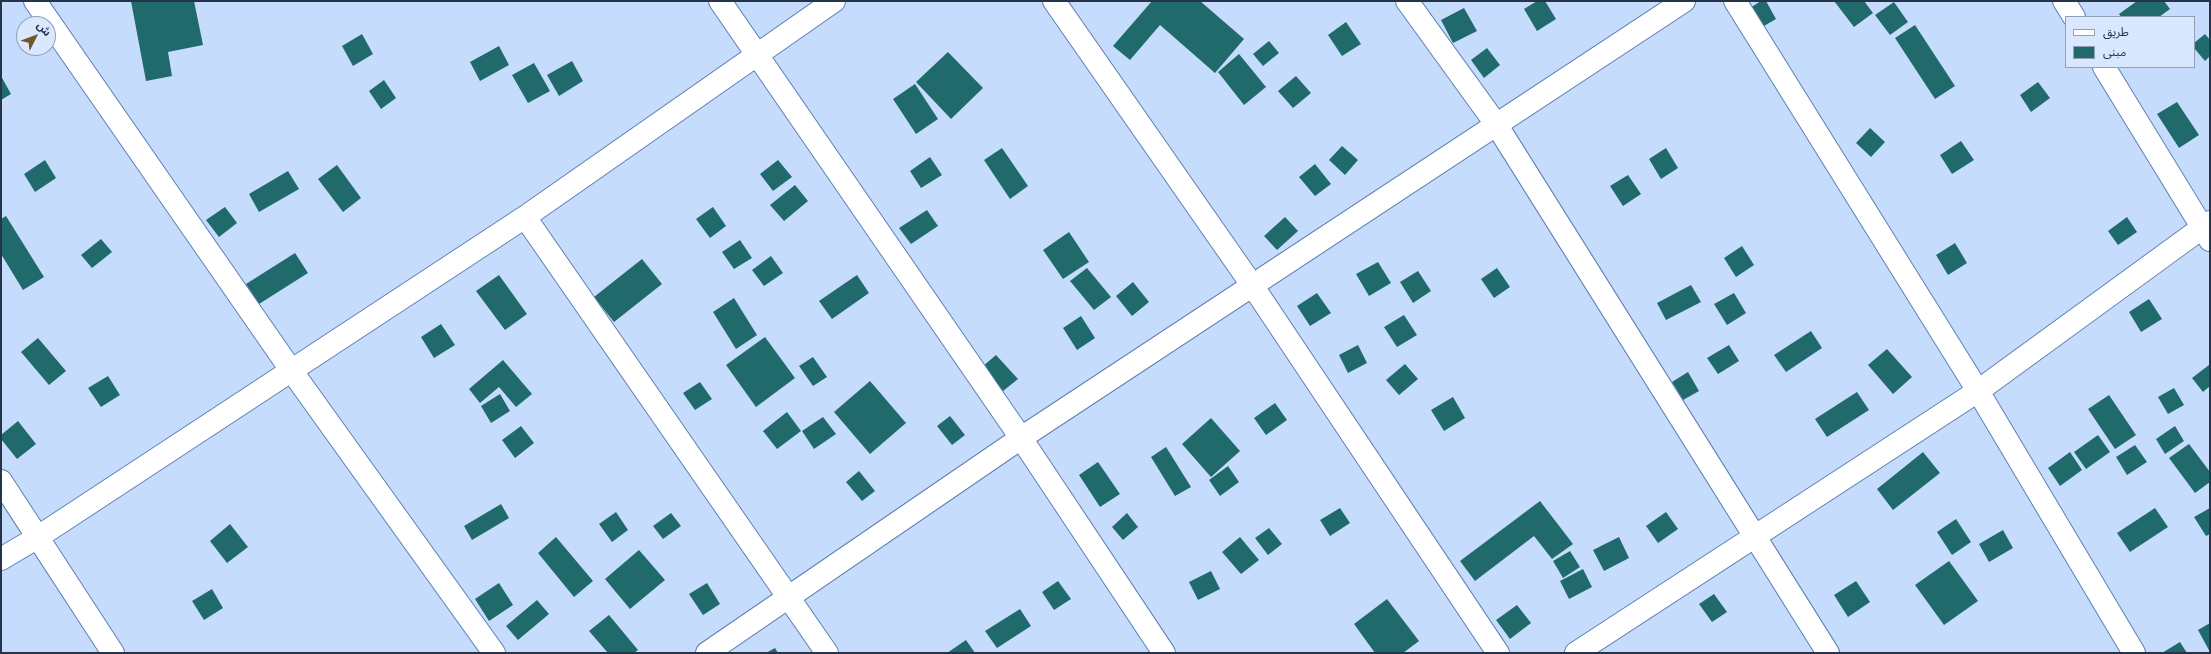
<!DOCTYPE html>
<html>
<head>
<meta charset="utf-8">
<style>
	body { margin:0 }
	#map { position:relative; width:2211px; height:654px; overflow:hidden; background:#c5dcfd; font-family:Manrope,"Noto Sans Arabic",sans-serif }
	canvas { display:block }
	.frame { position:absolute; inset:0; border:2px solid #253449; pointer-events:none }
	.legend { position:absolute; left:2065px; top:16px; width:130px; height:52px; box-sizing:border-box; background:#d9e8ff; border:1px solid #91a0b6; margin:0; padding:5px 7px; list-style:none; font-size:12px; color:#253449 }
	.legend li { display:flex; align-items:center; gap:8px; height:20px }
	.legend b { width:20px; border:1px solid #91a0b6 }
	.north { position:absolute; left:16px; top:16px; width:40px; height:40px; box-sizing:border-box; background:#d9e8ff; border:1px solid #91a0b6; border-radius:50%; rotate:48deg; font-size:11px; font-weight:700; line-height:16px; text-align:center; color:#253449 }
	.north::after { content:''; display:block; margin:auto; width:14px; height:18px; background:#725729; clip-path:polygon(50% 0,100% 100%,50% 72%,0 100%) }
</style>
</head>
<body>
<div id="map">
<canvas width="2211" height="654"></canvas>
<div class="frame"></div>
<ul class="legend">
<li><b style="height:5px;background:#fff"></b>طريق</li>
<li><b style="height:11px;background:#216a6c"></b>مبنى</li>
</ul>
<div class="north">ش</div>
</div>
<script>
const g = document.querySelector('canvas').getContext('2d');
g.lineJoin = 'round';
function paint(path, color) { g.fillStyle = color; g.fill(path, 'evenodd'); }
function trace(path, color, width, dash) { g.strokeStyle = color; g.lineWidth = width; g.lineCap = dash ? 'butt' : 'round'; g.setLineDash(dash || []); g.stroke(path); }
paint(new Path2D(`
	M 131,1 L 194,1 L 203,45 L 168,52 L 172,76 L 146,81 Z
	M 1152,1 L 1200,1 L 1244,39 L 1215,73 L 1160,25 L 1130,60 L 1113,46 Z
	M 1537,1 L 1545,1 L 1556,19 L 1537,31 L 1524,9 Z
	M 1761,1 L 1766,1 L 1776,19 L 1757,30 L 1745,11 Z
	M 1834,1 L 1864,1 L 1873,13 L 1854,27 Z
	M 2137,1 L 2164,1 L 2170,9 L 2159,17 L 2121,17 L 2119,14 Z
	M 1894,2 L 1908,22 L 1890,35 L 1875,15 Z
	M 1464,8 L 1477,31 L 1453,43 L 1441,20 Z
	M 1346,22 L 1361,44 L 1342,56 L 1328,35 Z
	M 1915,25 L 1955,86 L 1935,99 L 1895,38 Z
	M 362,34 L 373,54 L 353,66 L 342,46 Z
	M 2205,34 L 2210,40 L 2210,56 L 2205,61 L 2194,48 L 2194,43 Z
	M 1269,41 L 1279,53 L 1263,66 L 1253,54 Z
	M 499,46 L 509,65 L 480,81 L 470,62 Z
	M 1487,48 L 1500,65 L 1484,78 L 1471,60 Z
	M 948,52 L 983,88 L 951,119 L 916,82 Z
	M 1239,54 L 1266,87 L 1244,105 L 1218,72 Z
	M 572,61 L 583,81 L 559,96 L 547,75 Z
	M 534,63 L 550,91 L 528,103 L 512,75 Z
	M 1,76 L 11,94 L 1,100 Z
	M 1296,76 L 1311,93 L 1293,108 L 1278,91 Z
	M 384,80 L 396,98 L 381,109 L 369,91 Z
	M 2038,82 L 2050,98 L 2031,112 L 2020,95 Z
	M 915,84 L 938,119 L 916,134 L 893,99 Z
	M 2177,102 L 2199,135 L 2179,148 L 2157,114 Z
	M 1870,128 L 1885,142 L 1871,157 L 1856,143 Z
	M 1961,141 L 1974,160 L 1952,174 L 1940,155 Z
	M 1342,146 L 1358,160 L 1345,175 L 1329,160 Z
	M 1002,148 L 1028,186 L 1010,199 L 984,160 Z
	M 1666,148 L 1678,168 L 1661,179 L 1649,159 Z
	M 930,157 L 942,175 L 921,188 L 910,171 Z
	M 45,160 L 56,178 L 35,192 L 24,174 Z
	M 778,160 L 792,177 L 773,191 L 760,174 Z
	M 1315,164 L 1331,184 L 1315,196 L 1299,177 Z
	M 337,165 L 361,198 L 343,212 L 318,179 Z
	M 288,171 L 299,189 L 259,212 L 249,194 Z
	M 1628,175 L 1641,194 L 1623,206 L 1610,186 Z
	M 795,185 L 808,201 L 784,221 L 770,205 Z
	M 225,207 L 237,223 L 219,237 L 206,220 Z
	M 713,207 L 726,226 L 710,238 L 696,219 Z
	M 927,210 L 938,226 L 911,244 L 899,228 Z
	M 6,216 L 44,277 L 23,290 L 1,254 L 1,219 Z
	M 1285,217 L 1298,231 L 1277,250 L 1264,236 Z
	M 2127,217 L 2137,232 L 2118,245 L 2108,231 Z
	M 1069,232 L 1089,262 L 1063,279 L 1043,250 Z
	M 101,239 L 112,252 L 92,268 L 81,255 Z
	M 740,240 L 752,258 L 734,269 L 722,252 Z
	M 1955,243 L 1967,263 L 1948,275 L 1936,255 Z
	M 1742,246 L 1754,265 L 1736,277 L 1724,258 Z
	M 295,253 L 308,273 L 259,304 L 246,284 Z
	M 771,256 L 783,273 L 764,286 L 752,270 Z
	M 642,259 L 662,284 L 614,322 L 594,297 Z
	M 1378,262 L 1391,283 L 1369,296 L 1356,274 Z
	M 1087,268 L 1111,297 L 1094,310 L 1070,281 Z
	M 1497,268 L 1510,287 L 1494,298 L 1481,279 Z
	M 1418,271 L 1431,291 L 1413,303 L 1400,282 Z
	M 499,275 L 527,314 L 505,330 L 476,291 Z
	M 857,275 L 869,293 L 832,319 L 819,301 Z
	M 1133,282 L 1149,302 L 1132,316 L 1116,296 Z
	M 1691,285 L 1701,302 L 1666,320 L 1657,303 Z
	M 1317,293 L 1331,313 L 1310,326 L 1297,306 Z
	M 1734,293 L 1746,313 L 1727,325 L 1714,304 Z
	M 734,298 L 757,335 L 736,349 L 713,312 Z
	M 2149,299 L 2162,319 L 2141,332 L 2129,312 Z
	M 1404,315 L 1417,335 L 1397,347 L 1384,327 Z
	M 1081,316 L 1095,338 L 1077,350 L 1063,328 Z
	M 441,324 L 455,345 L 434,358 L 421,337 Z
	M 1811,331 L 1822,348 L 1786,372 L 1774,355 Z
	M 765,337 L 795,378 L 756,407 L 726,365 Z
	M 38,338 L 66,371 L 49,385 L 21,352 Z
	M 1358,345 L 1367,363 L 1348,373 L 1339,355 Z
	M 1729,345 L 1739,361 L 1718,374 L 1707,358 Z
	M 1887,349 L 1912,377 L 1893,394 L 1868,365 Z
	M 996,355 L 1018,379 L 1003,391 L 982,367 Z
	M 813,357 L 827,377 L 813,386 L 799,366 Z
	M 503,360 L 532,394 L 516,407 L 499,387 L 480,403 L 469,389 Z
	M 1405,364 L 1418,379 L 1399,395 L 1386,380 Z
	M 2209,365 L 2210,386 L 2203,392 L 2192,378 Z
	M 1688,372 L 1699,391 L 1683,400 L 1672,382 Z
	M 108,376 L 120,395 L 101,407 L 88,388 Z
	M 870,381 L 906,423 L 870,454 L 834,412 Z
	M 700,382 L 712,399 L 695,410 L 683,393 Z
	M 2174,388 L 2184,405 L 2168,414 L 2158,397 Z
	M 1857,392 L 1869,410 L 1827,437 L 1815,419 Z
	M 500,394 L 510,411 L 491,423 L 481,406 Z
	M 2109,395 L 2136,435 L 2115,449 L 2088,409 Z
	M 1453,397 L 1465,418 L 1444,431 L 1431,410 Z
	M 1275,403 L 1287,420 L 1266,435 L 1254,418 Z
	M 787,412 L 801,431 L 777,449 L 763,431 Z
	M 950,416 L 965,435 L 952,445 L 937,426 Z
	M 823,417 L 836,434 L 814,449 L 802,431 Z
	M 1211,418 L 1240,451 L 1211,477 L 1182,444 Z
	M 18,421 L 36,444 L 17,459 L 1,439 L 1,435 Z
	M 521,426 L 534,443 L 515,458 L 502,440 Z
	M 2175,426 L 2184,441 L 2165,454 L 2156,439 Z
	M 2098,435 L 2110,452 L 2086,469 L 2074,452 Z
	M 2189,444 L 2210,472 L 2210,482 L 2195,493 L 2169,458 Z
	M 2135,445 L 2147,462 L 2127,475 L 2116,457 Z
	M 1166,447 L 1191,487 L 1175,496 L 1151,457 Z
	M 1923,452 L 1940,473 L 1893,510 L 1877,489 Z
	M 2070,452 L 2082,470 L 2060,486 L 2048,468 Z
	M 1098,462 L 1120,494 L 1100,507 L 1079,475 Z
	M 1228,466 L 1239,482 L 1220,496 L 1209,480 Z
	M 859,471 L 875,491 L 862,501 L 846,482 Z
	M 1540,501 L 1573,544 L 1552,559 L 1534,536 L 1475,581 L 1460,561 Z
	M 501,504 L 509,518 L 472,540 L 464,526 Z
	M 1340,508 L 1350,523 L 1330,536 L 1320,520 Z
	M 2155,508 L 2168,527 L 2130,552 L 2117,533 Z
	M 2210,508 L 2210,534 L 2206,536 L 2194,517 Z
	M 616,512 L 628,530 L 612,542 L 599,524 Z
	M 1666,512 L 1678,529 L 1658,543 L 1646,526 Z
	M 671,513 L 681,526 L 663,539 L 653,526 Z
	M 1127,513 L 1138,527 L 1123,540 L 1112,527 Z
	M 1956,519 L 1971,542 L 1952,555 L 1937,532 Z
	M 230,524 L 248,547 L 227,563 L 210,541 Z
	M 1269,528 L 1282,544 L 1268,555 L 1255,538 Z
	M 2003,530 L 2013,548 L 1989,562 L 1979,544 Z
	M 556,537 L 593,581 L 574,597 L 538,553 Z
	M 1240,537 L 1259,560 L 1241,574 L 1222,552 Z
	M 1619,537 L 1629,558 L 1604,571 L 1593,550 Z
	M 639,550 L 665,580 L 630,609 L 605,579 Z
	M 1570,551 L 1580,567 L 1563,578 L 1553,561 Z
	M 1949,561 L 1978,601 L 1944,625 L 1915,585 Z
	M 1583,569 L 1592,587 L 1569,599 L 1560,581 Z
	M 1211,571 L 1220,589 L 1198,600 L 1189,582 Z
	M 1058,581 L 1071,599 L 1054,610 L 1042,592 Z
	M 1856,581 L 1870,602 L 1848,617 L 1834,595 Z
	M 499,583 L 513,605 L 489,621 L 475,599 Z
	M 707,583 L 720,604 L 703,615 L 689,594 Z
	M 212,589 L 223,608 L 204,620 L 192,601 Z
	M 1714,594 L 1727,612 L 1712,622 L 1699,604 Z
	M 1387,599 L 1419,641 L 1403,653 L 1375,653 L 1354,624 Z
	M 537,600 L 549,614 L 518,640 L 506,626 Z
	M 1517,605 L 1531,623 L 1510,639 L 1496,620 Z
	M 1020,609 L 1031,626 L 997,648 L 985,631 Z
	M 609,615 L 638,650 L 634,653 L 608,653 L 589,631 Z
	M 2210,623 L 2210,652 L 2198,630 Z
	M 966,640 L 975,653 L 947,653 Z
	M 2180,642 L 2187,653 L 2162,653 Z
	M 775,648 L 778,653 L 766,653 Z`), '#216a6c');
const street = new Path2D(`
	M 35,1 L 291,370 L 494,653
	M 720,1 L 1021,438 L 1164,653
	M 1054,1 L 1252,285 L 1498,653
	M 1407,1 L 1496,124 L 1828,653
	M 1735,1 L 1978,391 L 2134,653
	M 2064,1 L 2074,17
	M 2104,67 L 2210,240
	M 525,217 L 827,653
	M 1,481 L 113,653
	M 1,559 L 38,537 L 525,217 L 834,1
	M 707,653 L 1021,438 L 1684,1
	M 1576,653 L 1978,391 L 2210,222`);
trace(street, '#5e7fb2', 24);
trace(street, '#fff', 22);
</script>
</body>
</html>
